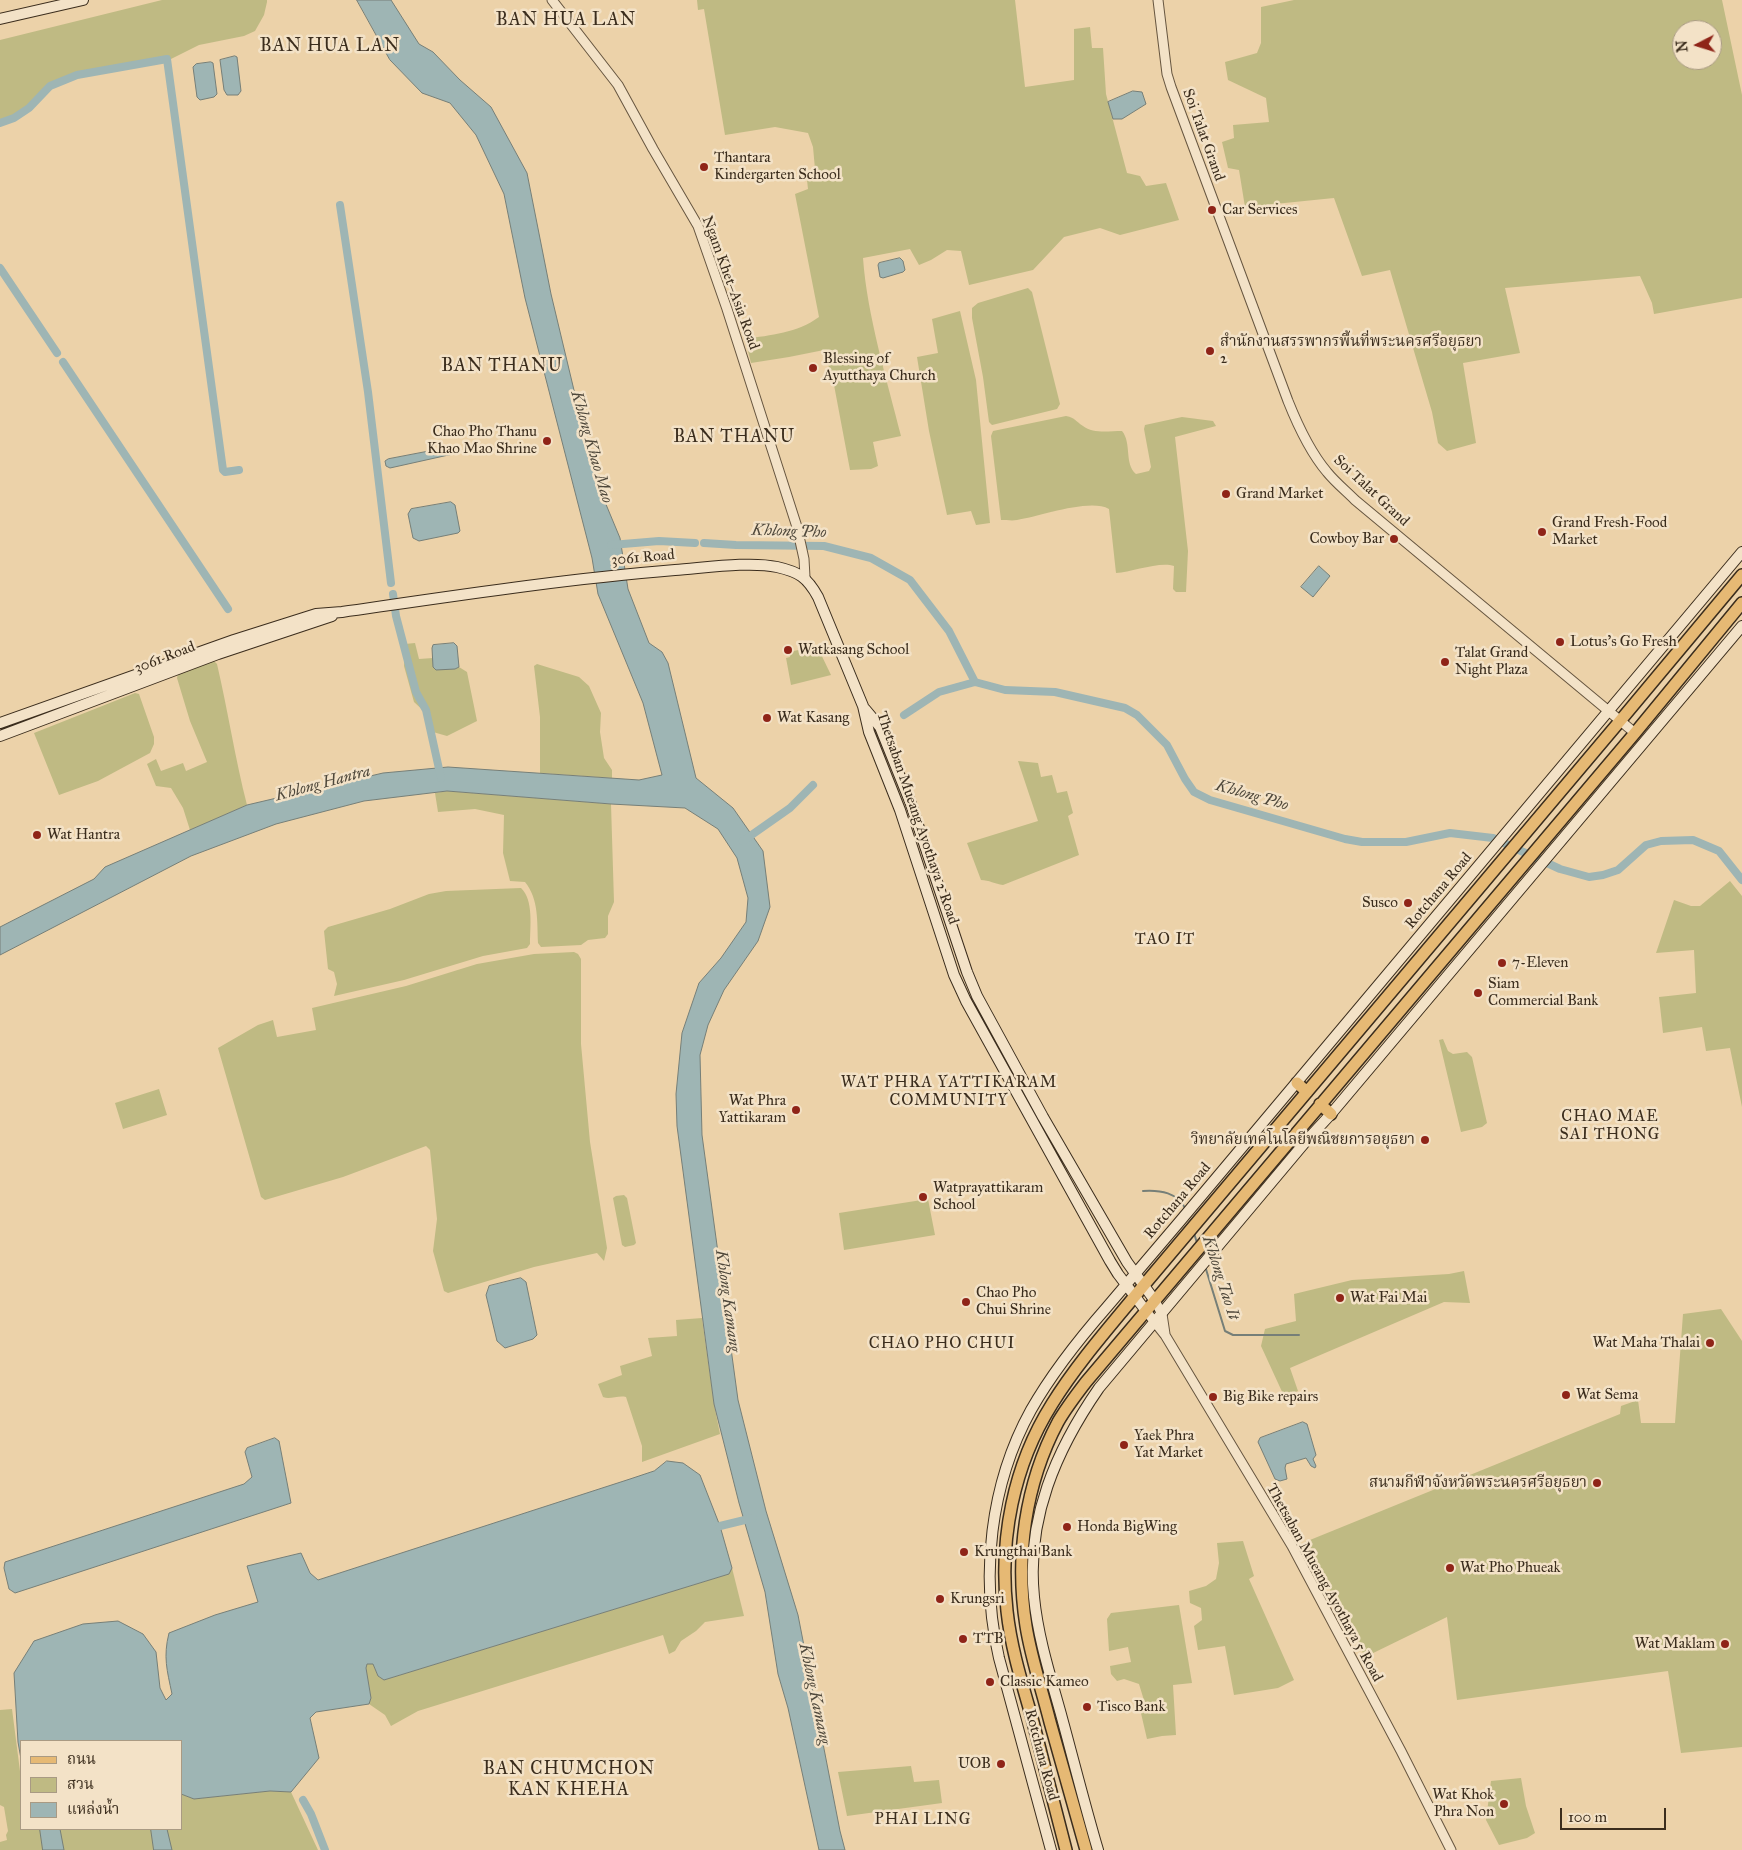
<!DOCTYPE html>
<html>
<head>
<meta charset="utf-8">
<style>
	body { margin:0 }
	#map { position:relative; width:1742px; height:1850px; overflow:hidden; background:#ecd2a9; font-family:"IM FELL Great Primer","Noto Serif Thai",serif }
	canvas { display:block }
	.legend { position:absolute; left:20px; top:1740px; width:162px; height:90px; box-sizing:border-box; background:#f3e2c7; border:1px solid #a99a83; margin:0; padding:6px 9px; list-style:none; font-size:15px; color:#3b2d1d }
	.legend li { display:flex; align-items:center; gap:10px; height:25px }
	.legend b { width:25px; border:1px solid #a99a83 }
	.north { position:absolute; left:1672px; top:20px; width:50px; height:50px; box-sizing:border-box; background:#f3e2c7; border:1px solid #a99a83; border-radius:50%; rotate:265deg; font-size:14px; font-weight:700; line-height:20px; text-align:center; color:#3b2d1d }
	.north::after { content:''; display:block; margin:auto; width:18px; height:22px; background:#8f2418; clip-path:polygon(50% 0,100% 100%,50% 72%,0 100%) }
	.scale { position:absolute; left:1560px; top:1808px; width:106px; height:22px; box-sizing:border-box; border:2px solid #3b2d1d; border-top:0; padding-left:6px; font-size:15px; line-height:18px; white-space:nowrap; color:#3b2d1d; -webkit-text-stroke:4px #f3e2c7; paint-order:stroke }
</style>
</head>
<body>
<div id="map">
<canvas width="1742" height="1850"></canvas>
<ul class="legend">
<li><b style="height:6px;background:#e6b974"></b>ถนน</li>
<li><b style="height:14px;background:#bfba83"></b>สวน</li>
<li><b style="height:14px;background:#9eb5b4"></b>แหล่งน้ำ</li>
</ul>
<div class="north">N</div>
<div class="scale">100 m</div>
</div>
<script>
const g = document.querySelector('canvas').getContext('2d');
g.lineJoin = 'round';
function paint(path, color) { g.fillStyle = color; g.fill(path, 'evenodd'); }
function trace(path, color, width, dash) { g.strokeStyle = color; g.lineWidth = width; g.lineCap = dash ? 'butt' : 'round'; g.setLineDash(dash || []); g.stroke(path); }
function drawText(font, color, halo, rows, align = 'center') {
  g.font = font + ' "IM FELL Great Primer","Noto Serif Thai",serif'; g.lineWidth = 5; g.setLineDash([]); g.textBaseline = 'middle'; g.strokeStyle = halo; g.fillStyle = color; for (const [text, x, y, turn = 0] of rows) {
    g.save(); g.translate(x, y); g.rotate((+turn || 0) * Math.PI / 180); g.textAlign = isNaN(turn) ? turn : align; if (halo) g.strokeText(text, 0, 0); g.fillText(text, 0, 0); g.restore();
  }
}
paint(new Path2D(`
	M 162,0 L 267,0 L 267,2 L 264,15 L 255,31 L 244,36 L 199,45 L 169,60 L 79,77 L 52,88 L 32,108 L 16,120 L 0,125 L 0,40 Z
	M 697,0 L 1015,0 L 1025,87 L 1074,80 L 1074,29 L 1090,27 L 1092,48 L 1103,48 L 1106,94 L 1127,173 L 1140,176 L 1146,186 L 1166,183 L 1179,220 L 1120,235 L 1100,228 L 1064,237 L 1033,270 L 969,285 L 961,251 L 947,250 L 931,260 L 919,265 L 910,249 L 863,258 C 867,315 887,380 901,436 L 873,442 L 878,466 L 871,469 L 850,470 L 834,385 L 824,350 L 789,357 L 751,363 L 745,339 C 771,335 797,333 819,317 L 795,194 L 808,189 L 806,171 L 815,169 L 813,147 L 808,133 L 775,127 L 725,135 L 704,9 L 698,10 Z
	M 1294,0 L 1722,0 L 1742,95 L 1742,298 L 1654,314 L 1652,303 L 1640,276 L 1505,288 L 1520,353 L 1463,363 L 1476,443 L 1447,451 L 1438,443 L 1432,412 L 1390,270 L 1362,276 L 1334,198 L 1245,207 L 1239,170 L 1228,168 L 1222,142 L 1234,138 L 1233,125 L 1269,122 L 1266,98 L 1228,80 L 1225,62 L 1257,53 L 1261,43 L 1261,7 ZM 1682,30 L 1712,30 L 1712,60 L 1682,60 Z
	M 1028,288 L 1032,292 L 1060,404 L 1057,409 L 992,425 L 989,422 L 983,377 L 972,318 L 972,308 L 978,303 Z
	M 960,311 L 976,380 L 990,523 L 976,525 L 971,511 L 947,515 L 929,431 L 917,357 L 938,353 L 932,319 Z
	M 1066,416 C 1076,418 1075,421 1083,426 C 1093,434 1109,431 1122,431 C 1132,443 1124,464 1136,474 L 1149,471 L 1151,467 L 1144,429 L 1145,425 L 1182,417 L 1213,421 L 1216,426 L 1175,437 L 1188,551 L 1186,592 L 1176,592 L 1173,589 L 1174,566 C 1160,561 1132,572 1116,573 L 1109,509 C 1089,498 1039,517 1017,520 C 1012,521 1007,520 1001,520 L 991,436 L 993,431 Z
	M 415,643 L 419,659 L 433,658 L 433,667 L 455,669 L 459,667 L 467,672 L 477,721 L 447,736 L 433,732 L 429,716 L 414,702 L 404,666 L 405,644 Z
	M 817,646 L 831,675 L 791,685 L 786,658 L 790,657 L 789,652 Z
	M 213,660 L 217,664 C 228,711 235,758 247,805 L 190,830 L 183,808 L 171,788 L 156,786 L 147,764 L 156,759 L 161,771 L 183,763 L 186,771 L 207,762 L 190,721 L 177,678 L 178,674 Z
	M 537,664 L 579,677 L 589,686 L 601,713 L 600,732 L 604,758 L 612,770 L 612,778 L 540,773 L 540,717 L 534,666 Z
	M 135,693 L 139,694 L 154,737 L 154,744 L 150,753 L 98,781 L 59,795 L 34,733 Z
	M 1018,761 L 1038,763 L 1041,777 L 1052,775 L 1057,793 L 1067,791 L 1073,813 L 1068,816 L 1079,855 L 1003,885 C 995,884 989,880 981,880 L 967,843 L 1038,821 Z
	M 447,791 L 611,804 L 614,902 L 608,916 L 608,934 L 605,938 L 588,940 L 581,945 L 541,947 L 538,943 C 537,922 539,899 525,882 L 510,881 L 503,853 L 504,815 L 475,809 L 438,812 L 435,793 Z
	M 1730,881 L 1742,896 L 1742,1107 L 1730,1048 L 1706,1051 L 1702,1027 L 1663,1033 L 1659,997 L 1696,993 L 1694,950 L 1656,953 L 1674,900 L 1691,906 L 1700,906 Z
	M 521,888 C 534,900 530,928 530,944 L 527,948 L 483,956 L 404,980 L 334,996 L 337,984 L 334,972 L 328,969 L 324,931 L 328,927 L 390,909 L 429,894 L 446,891 Z
	M 574,952 L 578,954 L 581,959 L 581,1044 L 590,1142 L 607,1248 L 604,1261 L 597,1253 L 534,1267 L 448,1293 L 444,1291 L 433,1251 L 437,1219 L 430,1150 L 426,1146 L 343,1177 L 265,1200 L 261,1197 L 218,1048 L 258,1025 L 273,1020 L 277,1037 L 316,1030 L 312,1008 L 406,986 L 477,964 L 534,954 Z
	M 1443,1039 L 1448,1051 L 1453,1054 L 1467,1052 L 1472,1057 L 1487,1123 L 1482,1127 L 1461,1132 L 1439,1040 Z
	M 159,1089 L 167,1115 L 123,1129 L 115,1103 Z
	M 624,1195 L 627,1198 L 636,1243 L 634,1245 L 625,1247 L 622,1245 L 613,1198 L 616,1196 Z
	M 928,1199 L 935,1235 L 844,1250 L 839,1213 Z
	M 1464,1271 L 1470,1303 L 1444,1302 L 1290,1368 L 1298,1391 L 1284,1396 L 1261,1346 L 1265,1329 L 1296,1321 L 1294,1294 L 1352,1280 L 1449,1274 Z
	M 1721,1309 L 1742,1341 L 1742,1747 L 1681,1753 L 1668,1671 L 1457,1700 L 1447,1617 L 1365,1657 L 1305,1542 L 1620,1414 L 1621,1406 L 1638,1400 L 1641,1423 L 1675,1423 L 1683,1314 Z
	M 702,1318 L 714,1404 L 720,1434 L 642,1462 L 642,1446 L 626,1397 C 618,1395 610,1400 603,1397 L 598,1384 L 622,1375 L 620,1366 L 652,1356 L 648,1338 L 677,1336 L 676,1320 Z
	M 1243,1541 L 1254,1576 L 1249,1579 L 1294,1680 L 1278,1688 L 1234,1695 L 1225,1646 L 1198,1650 L 1194,1626 L 1202,1620 L 1201,1608 L 1190,1603 L 1189,1591 L 1206,1586 L 1216,1579 L 1219,1563 L 1217,1543 Z
	M 732,1568 L 744,1616 L 705,1622 L 696,1631 L 681,1641 L 675,1651 L 669,1654 L 663,1635 L 418,1711 L 391,1726 L 385,1715 L 369,1704 L 371,1698 L 366,1668 L 367,1664 L 373,1664 L 378,1676 L 384,1680 L 729,1574 Z
	M 1179,1605 L 1192,1683 L 1173,1685 L 1176,1735 L 1162,1736 L 1147,1739 L 1140,1709 L 1146,1707 L 1139,1684 L 1124,1679 L 1117,1681 L 1111,1674 L 1110,1666 L 1131,1662 L 1128,1647 L 1109,1651 L 1107,1619 L 1111,1613 Z
	M 12,1709 L 21,1779 L 21,1829 L 181,1829 L 181,1794 L 194,1799 L 270,1791 L 291,1792 L 318,1850 L 0,1850 L 0,1842 L 7,1840 L 6,1835 L 8,1831 L 4,1807 L 0,1805 L 0,1710 Z
	M 911,1766 L 914,1782 L 939,1780 L 942,1803 L 847,1816 L 838,1772 Z
	M 1521,1778 L 1526,1806 L 1535,1833 L 1527,1838 L 1499,1845 L 1486,1820 L 1491,1781 Z`), '#bfba83');
const water = new Path2D(`
	M 357,0 L 391,0 L 419,44 L 433,52 L 460,80 L 491,107 L 527,173 L 551,294 L 595,478 L 620,538 L 628,589 L 649,643 L 662,652 L 668,663 L 696,778 L 733,808 L 763,851 L 770,907 L 758,941 L 724,990 L 708,1025 L 700,1055 L 702,1135 L 738,1400 L 766,1511 L 798,1615 L 840,1831 L 845,1850 L 819,1850 L 788,1708 L 778,1674 L 765,1592 L 739,1503 L 714,1404 L 677,1126 L 676,1094 L 682,1033 L 699,983 L 721,958 L 746,922 L 748,898 L 737,858 L 718,829 L 685,808 L 611,804 L 447,791 L 364,801 L 276,824 L 191,856 L 0,955 L 0,927 L 94,879 L 105,867 L 247,805 L 383,773 L 448,767 L 639,780 L 662,775 L 643,703 L 598,594 L 592,558 L 525,298 L 504,194 L 476,135 L 450,103 L 422,93 L 390,60 Z
	M 235,56 L 237,57 L 241,91 L 238,95 L 227,95 L 224,90 L 220,60 Z
	M 211,62 L 213,63 L 217,94 L 214,97 L 200,100 L 197,97 L 193,67 L 196,64 Z
	M 1133,91 L 1142,92 L 1146,104 L 1122,119 L 1113,119 L 1108,102 Z
	M 900,258 L 903,261 L 905,270 L 903,272 L 883,278 L 880,277 L 878,265 L 879,263 Z
	M 450,447 L 453,447 L 454,451 L 453,454 L 390,468 L 386,466 L 385,461 L 388,459 Z
	M 451,502 L 455,505 L 460,531 L 458,533 L 419,541 L 413,538 L 408,514 L 411,509 Z
	M 1319,566 L 1330,576 L 1313,597 L 1301,587 Z
	M 454,643 L 457,646 L 459,667 L 455,669 L 436,670 L 433,667 L 432,648 L 433,645 Z
	M 521,1278 L 526,1282 L 537,1335 L 533,1339 L 505,1348 L 497,1341 L 486,1295 L 489,1286 Z
	M 1303,1422 L 1307,1424 L 1316,1455 L 1313,1459 L 1316,1466 L 1315,1468 L 1311,1466 L 1306,1458 L 1286,1464 L 1285,1468 L 1287,1479 L 1280,1481 L 1275,1479 L 1258,1442 L 1260,1438 Z
	M 275,1438 L 279,1441 L 291,1503 L 15,1593 L 9,1589 L 4,1568 L 5,1562 L 244,1484 L 252,1477 L 245,1452 L 247,1448 Z
	M 667,1461 L 683,1463 L 700,1475 L 720,1526 L 732,1568 L 729,1574 L 384,1680 L 378,1676 L 373,1664 L 367,1664 L 366,1668 L 371,1698 L 369,1704 L 316,1712 L 310,1718 L 319,1758 L 291,1792 L 270,1791 L 194,1799 L 181,1794 L 181,1741 L 21,1741 L 21,1759 L 18,1742 L 14,1673 L 34,1641 L 83,1624 L 118,1621 L 143,1634 L 156,1652 L 160,1688 L 166,1700 L 172,1694 C 167,1670 163,1657 169,1633 L 215,1615 L 258,1602 L 247,1566 L 301,1553 L 310,1573 L 318,1580 L 630,1479 L 654,1471 Z
	M 40,1829 L 60,1829 L 64,1850 L 43,1850 Z
	M 151,1829 L 167,1829 L 172,1850 L 154,1850 Z`);
paint(water, '#9eb5b4');
trace(water, '#767f78', 1);
trace(new Path2D(`
	M 1143,1191 C 1160,1190 1178,1192 1186,1210
	M 1194,1233 L 1197,1243
	M 1205,1266 L 1225,1331 L 1233,1335 L 1299,1335`), '#767f78', 2);
trace(new Path2D(`
	M 0,123 L 14,118 L 29,108 L 50,86 L 77,75 L 167,59 L 223,470 L 225,472 L 239,470
	M 340,205 L 368,392 L 391,583
	M 0,268 L 57,353
	M 63,362 L 228,609
	M 704,543 L 736,545 L 824,546 L 871,558 L 910,580 L 949,631 L 975,682 L 1005,690 L 1055,692 L 1125,708 L 1137,715 L 1167,745 L 1185,779 L 1194,792 L 1210,800 L 1345,839 L 1362,842 L 1406,842 L 1450,833 L 1493,838 L 1560,869 L 1589,877 L 1603,875 L 1618,870 L 1646,845 L 1661,841 L 1693,840 L 1719,851 L 1742,880
	M 611,545 L 659,541 L 695,543
	M 393,594 L 396,616 L 416,692 L 426,710 L 441,778
	M 904,715 L 939,692 L 975,682
	M 743,841 L 790,808 L 813,785
	M 720,1526 L 753,1518
	M 303,1800 L 311,1814 L 325,1850`), '#9eb5b4', 8);
const tertiary = new Path2D(`
	M 552,0 L 618,85 L 653,149 L 698,226 L 727,309 L 797,527 L 804,559 L 805,577
	M 1158,0 L 1167,74 L 1171,87 L 1288,401 C 1298,426 1310,452 1327,472 C 1335,482 1346,491 1355,500 L 1635,733
	M 1155,1301 L 1162,1314 L 1165,1334
	M 1146,1311 L 1165,1335 L 1292,1546 L 1401,1751 L 1451,1850`);
const secondary = new Path2D(`
	M 0,19 L 83,0
	M 865,709 L 880,727 L 911,804 L 967,972 L 977,996 L 1043,1117 L 1127,1262 L 1155,1301
	M 0,723 L 234,640 L 316,614 L 342,612 C 453,596 564,579 675,570 C 704,568 750,561 777,567 C 799,572 807,577 818,597 L 863,706 L 869,732 L 900,810 L 954,975 L 966,1001 L 1110,1261 L 1118,1274 L 1146,1311
	M 0,736 L 218,654 L 332,616
	M 1051,1850 L 999,1658 C 980,1576 990,1484 1031,1410 C 1052,1373 1079,1339 1107,1307 C 1132,1278 1156,1249 1181,1220 L 1742,552
	M 1098,1850 C 1085,1806 1074,1762 1062,1718 C 1051,1678 1038,1638 1034,1597 C 1026,1519 1056,1450 1099,1388 L 1307,1140 L 1331,1114 L 1742,626`);
const primary = new Path2D(`
	M 1297,1083 L 1307,1092
	M 1320,1104 L 1331,1114
	M 1066,1850 C 1055,1806 1043,1762 1032,1718 C 1022,1683 1011,1648 1007,1611 C 999,1540 1013,1466 1052,1404 C 1078,1362 1113,1323 1144,1285 L 1620,721 L 1742,575
	M 1086,1850 C 1074,1807 1062,1764 1050,1722 C 1042,1690 1031,1658 1026,1626 C 1015,1557 1025,1484 1058,1422 C 1066,1408 1076,1395 1086,1382 L 1635,733 L 1742,603`);
trace(tertiary, '#675640', 11);
trace(secondary, '#3b2d1d', 12);
trace(primary, '#3b2d1d', 14);
trace(tertiary, '#f3e2c7', 9);
trace(secondary, '#f3e2c7', 10);
trace(primary, '#e6b974', 11);
for (const [x, y, r, color] of [
	[704,167,5,"#8f2418"],
	[1212,210,5,"#8f2418"],
	[1210,351,5,"#8f2418"],
	[813,368,5,"#8f2418"],
	[547,441,5,"#8f2418"],
	[1226,494,5,"#8f2418"],
	[1542,532,5,"#8f2418"],
	[1394,539,5,"#8f2418"],
	[1560,642,5,"#8f2418"],
	[788,650,5,"#8f2418"],
	[1445,662,5,"#8f2418"],
	[767,718,5,"#8f2418"],
	[37,835,5,"#8f2418"],
	[1408,903,5,"#8f2418"],
	[1502,963,5,"#8f2418"],
	[1478,993,5,"#8f2418"],
	[796,1110,5,"#8f2418"],
	[1425,1140,5,"#8f2418"],
	[923,1197,5,"#8f2418"],
	[1340,1298,5,"#8f2418"],
	[966,1302,5,"#8f2418"],
	[1710,1343,5,"#8f2418"],
	[1566,1395,5,"#8f2418"],
	[1213,1397,5,"#8f2418"],
	[1124,1445,5,"#8f2418"],
	[1597,1483,5,"#8f2418"],
	[1067,1527,5,"#8f2418"],
	[964,1552,5,"#8f2418"],
	[1450,1568,5,"#8f2418"],
	[940,1599,5,"#8f2418"],
	[963,1639,5,"#8f2418"],
	[1725,1644,5,"#8f2418"],
	[990,1682,5,"#8f2418"],
	[1087,1707,5,"#8f2418"],
	[1001,1764,5,"#8f2418"],
	[1504,1804,5,"#8f2418"]
]) { const dot = new Path2D(); dot.arc(x, y, r, 0, 2 * Math.PI); g.fillStyle = color; g.fill(dot); trace(dot, '#f3e2c7', 2); }
drawText('15px', '#3b2d1d', '#f3e2c7', [
	["Soi Talat Grand",1203,135,70],
	["Ngam Khet–Asia Road",730,283,70],
	["Soi Talat Grand",1371,491,43],
	["3061 Road",643,558,-5],
	["3061 Road",165,658,-21],
	["Thetsaban Mueang Ayothaya 2 Road",917,818,71],
	["Rotchana Road",1439,891,-50],
	["Rotchana Road",1178,1201,-50],
	["Thetsaban Mueang Ayothaya 5 Road",1324,1583,61],
	["Rotchana Road",1041,1755,75]
]);
drawText('15px', '#3b2d1d', '#f3e2c7', [
	["Thantara",714,158],
	["Kindergarten School",714,175],
	["Car Services",1222,210],
	["สำนักงานสรรพากรพื้นที่พระนครศรีอยุธยา",1220,342],
	["2",1220,359],
	["Blessing of",823,359],
	["Ayutthaya Church",823,376],
	["Chao Pho Thanu",537,432,"right"],
	["Khao Mao Shrine",537,449,"right"],
	["Grand Market",1236,494],
	["Grand Fresh-Food",1552,523],
	["Market",1552,540],
	["Cowboy Bar",1384,539,"right"],
	["Lotus's Go Fresh",1570,642],
	["Watkasang School",798,650],
	["Talat Grand",1455,653],
	["Night Plaza",1455,670],
	["Wat Kasang",777,718],
	["Wat Hantra",47,835],
	["Susco",1398,903,"right"],
	["7-Eleven",1512,963],
	["Siam",1488,984],
	["Commercial Bank",1488,1001],
	["Wat Phra",786,1101,"right"],
	["Yattikaram",786,1118,"right"],
	["วิทยาลัยเทคโนโลยีพณิชยการอยุธยา",1415,1140,"right"],
	["Watprayattikaram",933,1188],
	["School",933,1205],
	["Chao Pho",976,1293],
	["Chui Shrine",976,1310],
	["Wat Fai Mai",1350,1298],
	["Wat Maha Thalai",1700,1343,"right"],
	["Wat Sema",1576,1395],
	["Big Bike repairs",1223,1397],
	["Yaek Phra",1134,1436],
	["Yat Market",1134,1453],
	["สนามกีฬาจังหวัดพระนครศรีอยุธยา",1587,1483,"right"],
	["Honda BigWing",1077,1527],
	["Krungthai Bank",974,1552],
	["Wat Pho Phueak",1460,1568],
	["Krungsri",950,1599],
	["TTB",973,1639],
	["Wat Maklam",1715,1644,"right"],
	["Classic Kameo",1000,1682],
	["Tisco Bank",1097,1707],
	["UOB",991,1764,"right"],
	["Wat Khok",1494,1795,"right"],
	["Phra Non",1494,1812,"right"]
], 'left');
drawText('italic 16px', '#4f483b', '#f3e2c7', [
	["Khlong Khao Mao",591,447,74],
	["Khlong Pho",789,532,2],
	["Khlong Hantra",323,784,-15],
	["Khlong Pho",1252,796,16],
	["Khlong Tao It",1220,1278,72],
	["Khlong Kamang",727,1301,82],
	["Khlong Kamang",814,1694,78]
]);
g.letterSpacing = '1px';
drawText('16px', '#3b2d1d', '#f3e2c7', [
	["TAO IT",1165,940],
	["WAT PHRA YATTIKARAM",949,1083],
	["COMMUNITY",949,1101],
	["CHAO MAE",1610,1117],
	["SAI THONG",1610,1135],
	["CHAO PHO CHUI",942,1344],
	["PHAI LING",923,1820]
]);
g.letterSpacing = '0px';
g.letterSpacing = '1px';
drawText('18px', '#3b2d1d', '#f3e2c7', [
	["BAN HUA LAN",566,21],
	["BAN HUA LAN",330,47],
	["BAN THANU",502,367],
	["BAN THANU",734,438],
	["BAN CHUMCHON",569,1770],
	["KAN KHEHA",569,1791]
]);
g.letterSpacing = '0px';
</script>
</body>
</html>
